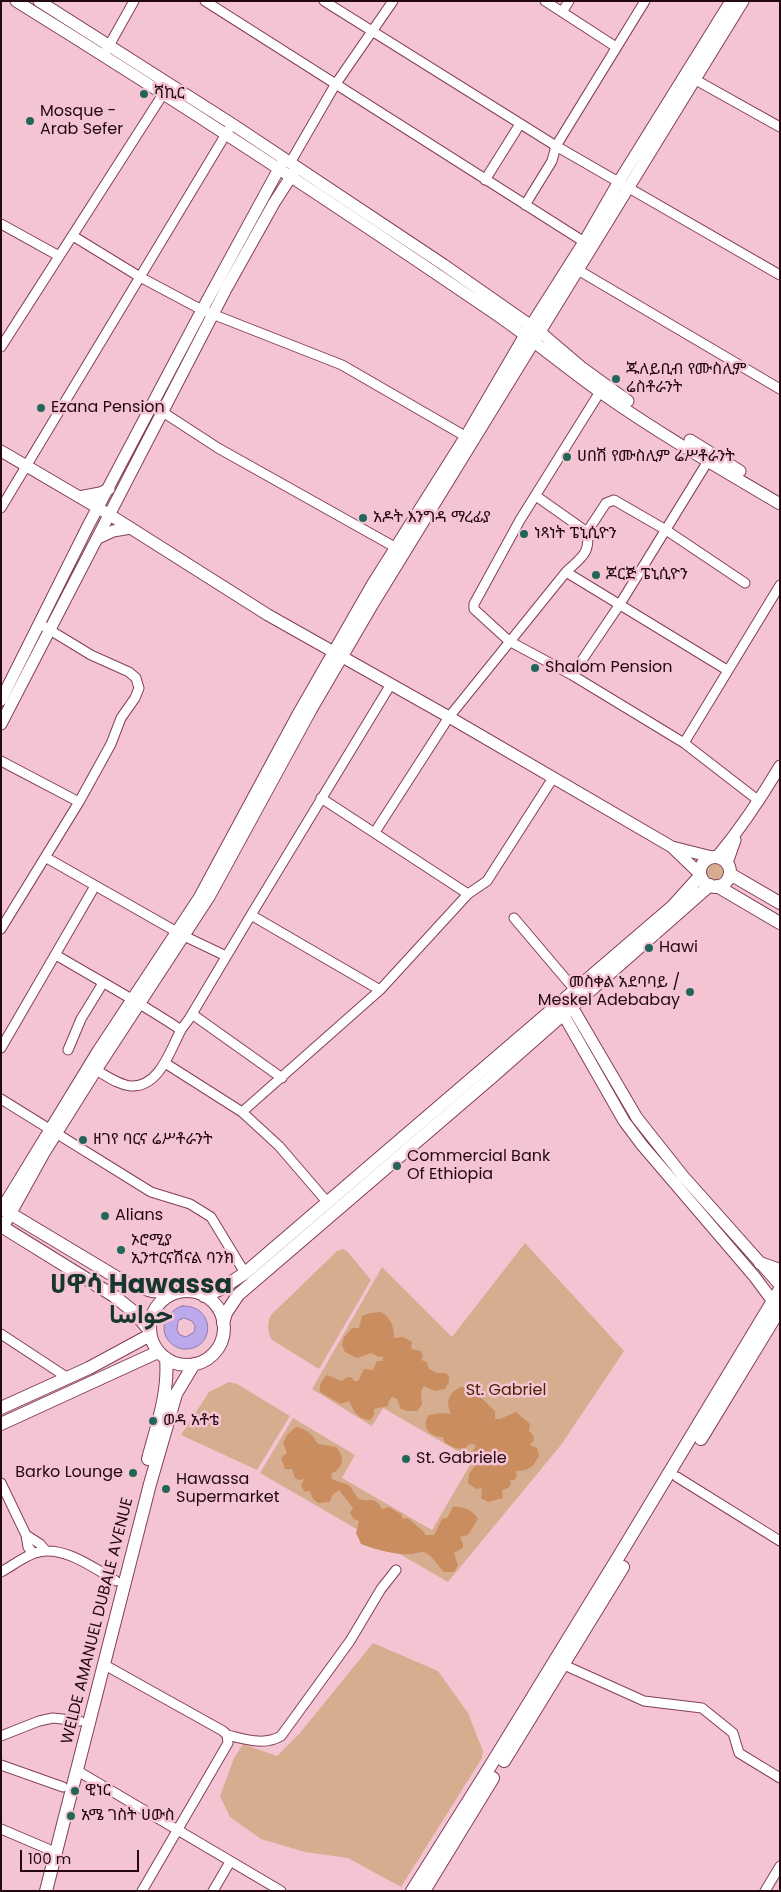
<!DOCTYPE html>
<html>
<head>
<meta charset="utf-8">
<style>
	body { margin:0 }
	#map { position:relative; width:781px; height:1892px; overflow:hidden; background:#f5c4d3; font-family:Poppins,sans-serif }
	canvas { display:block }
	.frame { position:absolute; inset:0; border:2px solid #230813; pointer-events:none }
	.scale { position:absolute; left:20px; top:1850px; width:119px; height:22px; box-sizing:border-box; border:2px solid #230813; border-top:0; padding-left:6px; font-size:15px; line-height:18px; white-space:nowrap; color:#230813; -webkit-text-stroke:4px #f5c4d3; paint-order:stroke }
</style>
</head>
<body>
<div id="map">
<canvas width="781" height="1892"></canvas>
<div class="frame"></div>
<div class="scale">100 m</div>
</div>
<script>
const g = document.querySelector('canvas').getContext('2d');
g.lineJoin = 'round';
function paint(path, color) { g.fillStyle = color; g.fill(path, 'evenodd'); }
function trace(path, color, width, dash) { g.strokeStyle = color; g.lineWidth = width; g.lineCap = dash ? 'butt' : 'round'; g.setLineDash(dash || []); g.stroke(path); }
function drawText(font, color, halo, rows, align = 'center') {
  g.font = font + ' Poppins,Vazirmatn,"Noto Sans Ethiopic",sans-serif'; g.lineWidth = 5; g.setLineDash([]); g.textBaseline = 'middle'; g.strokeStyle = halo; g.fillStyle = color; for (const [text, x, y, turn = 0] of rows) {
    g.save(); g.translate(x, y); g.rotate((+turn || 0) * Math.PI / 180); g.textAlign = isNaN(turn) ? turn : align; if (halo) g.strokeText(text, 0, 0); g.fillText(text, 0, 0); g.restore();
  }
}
paint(new Path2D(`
	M706 871a9 9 0 1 1 18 0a9 9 0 1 1-18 0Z
	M 525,1243 L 624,1351 L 561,1445 L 448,1582 L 260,1473 L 293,1418 L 355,1455 L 342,1478 L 432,1530 L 473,1460 L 383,1408 L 372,1426 L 312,1389 L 382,1267 L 452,1337 Z
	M 343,1249 L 347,1251 L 371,1280 L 319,1369 L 272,1340 C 267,1332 267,1323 271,1315 L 337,1251 Z
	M 229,1382 L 237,1384 L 290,1416 L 257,1470 L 181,1435 L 209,1392 Z
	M 373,1643 L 438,1671 L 468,1713 L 483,1751 L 482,1758 L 401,1887 L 348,1858 L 305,1852 L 261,1839 L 230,1817 L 220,1796 L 234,1758 L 243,1744 L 277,1756 L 300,1733 Z`), '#d6ad8f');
paint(new Path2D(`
	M 381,1312 C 391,1319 394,1325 394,1338 L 403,1337 L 412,1342 L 411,1349 L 421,1351 L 423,1356 L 421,1360 L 427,1362 L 429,1369 L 437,1373 L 446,1373 L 449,1376 L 449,1382 L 445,1389 L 435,1391 L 424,1386 L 421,1391 L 422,1405 L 417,1411 L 407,1411 L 401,1409 L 397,1399 L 392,1397 L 389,1401 L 388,1406 L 374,1409 L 374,1415 L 370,1420 C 357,1419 354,1411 349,1401 L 341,1404 L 320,1392 C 319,1384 322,1380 327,1375 L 342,1381 L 347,1377 L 351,1377 L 354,1381 L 358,1381 L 364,1369 L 373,1370 L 377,1361 L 382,1361 L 383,1356 L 379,1357 L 371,1353 L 357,1358 L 345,1352 L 342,1345 L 344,1337 L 352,1328 L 359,1328 L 362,1316 L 370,1313 Z
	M 460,1387 C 474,1388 484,1401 495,1411 L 495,1419 L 500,1419 L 516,1412 L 530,1424 L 529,1431 L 533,1435 L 534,1440 L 530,1445 L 537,1448 L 539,1456 C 533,1467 529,1471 516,1471 L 517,1476 L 514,1480 L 510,1480 L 511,1484 L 508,1488 L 502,1490 L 503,1498 L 488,1502 L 481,1498 L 482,1488 L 476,1489 L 468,1483 L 469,1474 L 478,1461 L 471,1454 L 476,1446 L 473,1444 L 468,1445 L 465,1449 L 455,1448 L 445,1443 L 443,1437 C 430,1437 420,1427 429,1415 L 442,1413 L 451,1414 C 446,1401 447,1395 460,1387 Z
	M 296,1427 C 307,1429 313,1435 318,1444 L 336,1447 C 345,1458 344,1468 331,1474 L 332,1479 C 337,1482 342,1482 348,1485 C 353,1488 354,1494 358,1498 C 368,1505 373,1493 382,1509 L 389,1507 L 401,1514 L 403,1519 L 408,1518 C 414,1524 421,1528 426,1535 L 434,1535 L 442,1519 L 447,1518 L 453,1507 C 462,1506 474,1511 478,1519 L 468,1535 L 460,1537 L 463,1543 L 463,1548 L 454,1553 L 458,1565 L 454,1572 L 444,1572 C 439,1567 431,1555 426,1553 C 420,1550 417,1554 411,1554 C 394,1555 377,1550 361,1544 L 356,1533 L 359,1521 L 354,1519 L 350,1513 L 353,1508 L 339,1490 L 332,1495 L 330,1502 L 318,1503 L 313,1499 L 310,1491 L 305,1492 L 301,1486 L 304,1479 L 299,1480 L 295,1478 L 292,1469 L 285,1469 L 281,1458 L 287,1453 L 283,1443 L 287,1435 Z`), '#ca8d5f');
const water = new Path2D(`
	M 182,1306 C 217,1305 215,1351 184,1349 C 178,1349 172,1345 168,1340 C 158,1326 168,1311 182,1306 ZM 184,1318 L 192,1321 L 195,1326 L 194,1332 L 186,1337 L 180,1335 L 177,1330 L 178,1321 Z`);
paint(water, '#bca9ec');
trace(water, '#8e79ab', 1);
const minor = new Path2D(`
	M 205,1 L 589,245
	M 324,1 L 556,146 L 780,275
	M 545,1 L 616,47
	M 562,12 L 569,1
	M 106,51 L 134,1
	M 694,79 L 780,127
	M 290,163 L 335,85 L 393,1
	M 485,180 L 520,124
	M 525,205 L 552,161 L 556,146 L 645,1
	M 1,224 L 59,256
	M 73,236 L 140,277 L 202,310 L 342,365 L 470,439
	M 578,270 L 780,389
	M 1,347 L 167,88
	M 603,387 L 520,520 L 474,604 L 474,609 L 509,641 L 572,675 L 684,743 L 759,801
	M 158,409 L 218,448 L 400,550
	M 1,508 L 229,129
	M 587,532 L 606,503 L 614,500 L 666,530 L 745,583
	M 566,572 L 727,670
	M 572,675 L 620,604 L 708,461
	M 684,743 L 780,585
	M 1,761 L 79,802
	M 321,798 L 468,894
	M 375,832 L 449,717 L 566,572 C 580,558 591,554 587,532 L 536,496
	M 45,857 L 184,936 L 226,956
	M 251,915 L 380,990
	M 514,918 L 575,990
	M 1,929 L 79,802 L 111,744 L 121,718 L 135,698 L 139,688 L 136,678 L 129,672 L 91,655 L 40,624
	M 56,955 C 98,980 141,1003 181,1030
	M 192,1014 L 282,1078
	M 1,1048 L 95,886
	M 68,1050 L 81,1019 L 103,983
	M 165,1063 L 242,1112 L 279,1146 L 328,1203
	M 96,1070 C 107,1076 118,1085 131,1086 C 160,1087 170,1050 181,1030 C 184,1025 189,1020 192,1014 L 251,915 L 391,684
	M 1,1099 L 151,1192 L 190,1204 L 211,1217 L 245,1273
	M 242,1112 L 380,990 L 468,894 L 487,881 L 553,778
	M 1,1334 L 68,1378
	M 677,1477 L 780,1541
	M 1,1483 L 26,1535 L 28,1547 L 33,1553
	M 26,1535 L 40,1544 L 45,1550
	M 1,1572 C 12,1566 23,1557 35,1553 C 62,1544 94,1568 116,1581
	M 103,1664 L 223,1731 L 227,1735 L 228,1743 L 142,1891
	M 564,1665 L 644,1701 L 702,1708 L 733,1733 L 739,1753 L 780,1778
	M 227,1735 C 245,1739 264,1746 281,1736 L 350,1641 L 381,1589 L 396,1570
	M 1,1736 L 39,1721 L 53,1718 L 80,1721
	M 1,1765 L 63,1787
	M 76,1770 L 281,1891
	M 1,1829 L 48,1849
	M 213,1891 L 230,1862
	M 765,1891 L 780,1866`);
const tertiary = new Path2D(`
	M 16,1 C 179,102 339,207 497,315 C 533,340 565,367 600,392 C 658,433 719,468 780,504
	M 39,1 L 232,124 L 444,265 L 540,332 L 581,367 L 628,401
	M 690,440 L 740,471
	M 1,451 L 110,515 L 268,615 L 449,717 L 672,847 L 712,857
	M 79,497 L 100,493 L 109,489
	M 98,538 L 113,531 L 131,528
	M 1,700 L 88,526 L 202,310 L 281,165
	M 1,724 L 226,289 L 274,203 L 294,172
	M 673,848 L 700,874
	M 717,857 C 741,828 761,798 780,766
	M 727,863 L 735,840
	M 568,1000 L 637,1118 L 683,1176 L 780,1285
	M 559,1007 L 624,1121 L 642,1145 L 754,1276 L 778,1308
	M 1,1210 L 98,1051 L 199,898 L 297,716 L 372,585 L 466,436 L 525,335 L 584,242 L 618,183 L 731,1
	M 3,1227 L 44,1153 L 96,1070 L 209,897 L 311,710 L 374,602 L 743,1`);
const secondary = new Path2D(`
	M700 872a15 15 0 1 1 30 0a15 15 0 1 1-30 0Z
	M 730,874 L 780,903
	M 717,886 L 780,923
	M 1,1208 L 126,1283 L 152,1291 L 175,1293
	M 1,1226 L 114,1296 L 134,1312 L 150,1331
	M 760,1263 L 780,1270
	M150 1328a37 37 0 1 1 74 0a37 37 0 1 1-74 0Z
	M 204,1296 L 221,1289 L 245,1273 L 673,906 L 700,876
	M 223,1323 L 226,1313 L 238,1295 L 492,1077 L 710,885
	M 1,1408 L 89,1368 L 150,1335
	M 1,1424 L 158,1352
	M 701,1439 L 780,1309
	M 148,1459 C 157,1425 169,1393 166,1358
	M 504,1761 L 623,1567
	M 46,1891 L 150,1484 L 176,1394 L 194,1364
	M 412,1891 L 486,1773 L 619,1556 L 780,1289
	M 424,1891 L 493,1778`);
trace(minor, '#833f59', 11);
trace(tertiary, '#833f59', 13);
trace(secondary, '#833f59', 14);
trace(minor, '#fff', 9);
trace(tertiary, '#fff', 11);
trace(secondary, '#fff', 12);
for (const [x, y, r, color] of [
	[144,94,5,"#216659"],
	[30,121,5,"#216659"],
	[616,379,5,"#216659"],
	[41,408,5,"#216659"],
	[567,457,5,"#216659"],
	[363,518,5,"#216659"],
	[524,534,5,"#216659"],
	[596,575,5,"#216659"],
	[535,668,5,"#216659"],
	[649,948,5,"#216659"],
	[690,992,5,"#216659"],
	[83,1140,5,"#216659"],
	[397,1166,5,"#216659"],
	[105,1216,5,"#216659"],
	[121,1250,5,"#216659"],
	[153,1421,5,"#216659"],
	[406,1459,5,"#216659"],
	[133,1473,5,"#216659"],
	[166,1489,5,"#216659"],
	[75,1791,5,"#216659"],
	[71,1816,5,"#216659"]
]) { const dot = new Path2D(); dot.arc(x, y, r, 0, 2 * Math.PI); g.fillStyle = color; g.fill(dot); trace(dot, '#f5c4d3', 2); }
drawText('16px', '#230813', '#f5c4d3', [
	["ሻኪር",154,94],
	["Mosque -",40,112],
	["Arab Sefer",40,130],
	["ጁለይቢብ የሙስሊም",626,370],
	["ሬስቶራንት",626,388],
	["Ezana Pension",51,408],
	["ሀበሽ የሙስሊም ሬሥቶራንት",577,457],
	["አዶት እንግዳ ማረፊያ",373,518],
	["ነጻነት ፔኒሲዮን",534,534],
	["ጆርጅ ፔኒሲዮን",606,575],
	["Shalom Pension",545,668],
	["Hawi",659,948],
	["መስቀል አደባባይ /",680,983,"right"],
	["Meskel Adebabay",680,1001,"right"],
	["ዘገየ ባርና ሬሥቶራንት",93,1140],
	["Commercial Bank",407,1157],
	["Of Ethiopia",407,1175],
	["Alians",115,1216],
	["ኦሮሚያ",131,1241],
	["ኢንተርናሽናል ባንክ",131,1259],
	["ወዳ አቶቴ",163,1421],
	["St. Gabriele",416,1459],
	["Barko Lounge",123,1473,"right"],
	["Hawassa",176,1480],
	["Supermarket",176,1498],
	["ዊነር",85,1791],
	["አሜ ገስት ሀውስ",81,1816]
], 'left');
drawText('16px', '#4c2400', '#f5c4d3', [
	["St. Gabriel",506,1391]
]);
drawText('16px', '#230813', '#f5c4d3', [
	["WELDE AMANUEL DUBALE AVENUE",98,1621,-76]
]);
drawText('bold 26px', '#16362f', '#f5c4d3', [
	["ሀዋሳ Hawassa",141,1286],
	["حواسا",141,1316]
]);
</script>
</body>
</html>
